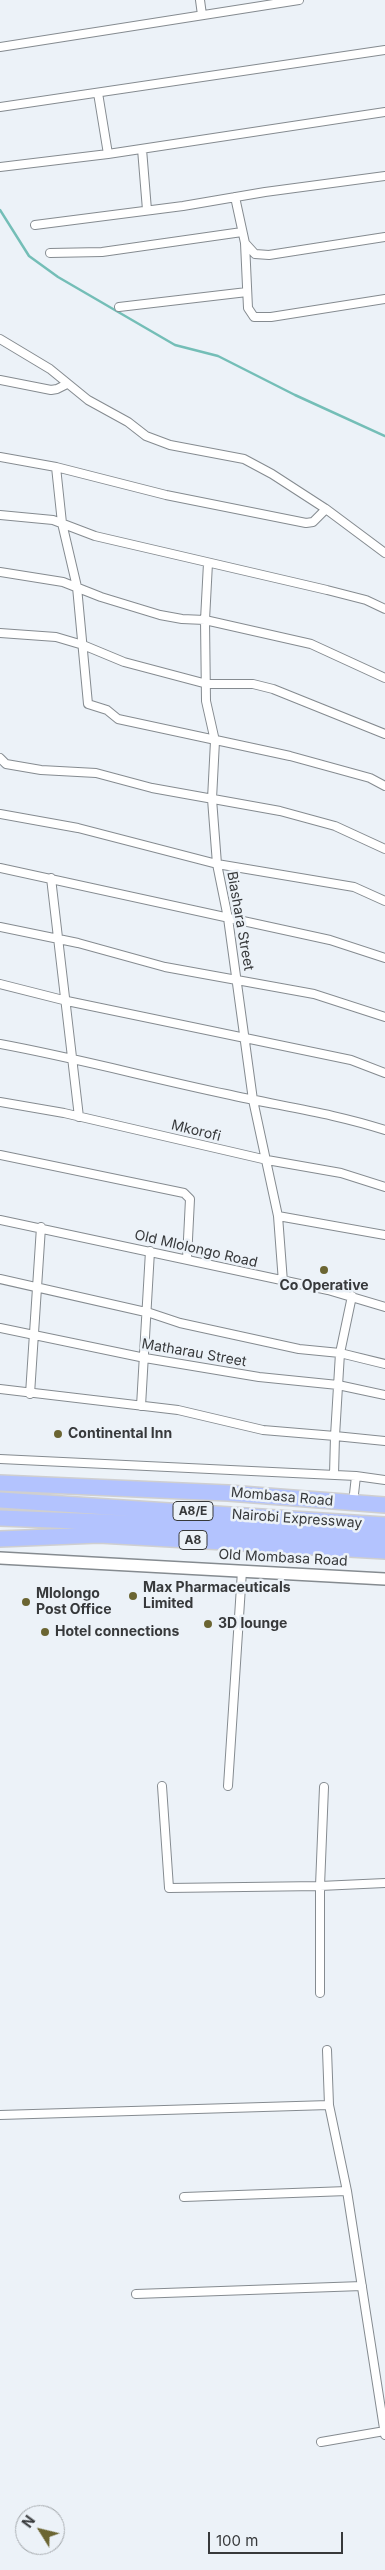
<!DOCTYPE html>
<html>
<head>
<meta charset="utf-8">
<style>
	body { margin:0 }
	#map { position:relative; width:385px; height:2570px; overflow:hidden; background:#ecf2f8; font-family:Inter,sans-serif }
	canvas { display:block }
	.north { position:absolute; left:15px; top:2505px; width:50px; height:50px; box-sizing:border-box; background:#ecf2f8; border:1px solid #a4a8ac; border-radius:50%; rotate:306deg; font-size:14px; font-weight:700; line-height:20px; text-align:center; color:#37393b }
	.north::after { content:''; display:block; margin:auto; width:18px; height:22px; background:#6b6532; clip-path:polygon(50% 0,100% 100%,50% 72%,0 100%) }
	.scale { position:absolute; left:208px; top:2532px; width:135px; height:22px; box-sizing:border-box; border:2px solid #37393b; border-top:0; padding-left:6px; font-size:15px; line-height:18px; white-space:nowrap; color:#37393b; -webkit-text-stroke:4px #ecf2f8; paint-order:stroke }
</style>
</head>
<body>
<div id="map">
<canvas width="385" height="2570"></canvas>
<div class="north">N</div>
<div class="scale">100 m</div>
</div>
<script>
const g = document.querySelector('canvas').getContext('2d');
g.lineJoin = 'round';
function trace(path, color, width, dash) { g.strokeStyle = color; g.lineWidth = width; g.lineCap = dash ? 'butt' : 'round'; g.setLineDash(dash || []); g.stroke(path); }
function drawText(font, color, halo, rows, align = 'center') {
  g.font = font + ' Inter,sans-serif'; g.lineWidth = 5; g.setLineDash([]); g.textBaseline = 'middle'; g.strokeStyle = halo; g.fillStyle = color; for (const [text, x, y, turn = 0] of rows) {
    g.save(); g.translate(x, y); g.rotate((+turn || 0) * Math.PI / 180); g.textAlign = isNaN(turn) ? turn : align; if (halo) g.strokeText(text, 0, 0); g.fillText(text, 0, 0); g.restore();
  }
}
trace(new Path2D(`
	M 0,210 L 29,256 L 58,277 L 175,345 L 218,356 L 295,395 L 385,436`), '#74beb7', 2.5);
const street = new Path2D(`
	M 200,0 L 202,15
	M 0,47 L 299,0
	M 98,93 L 108,154
	M 0,107 L 385,50
	M 142,149 L 147,210
	M 0,167 L 108,154 L 385,112
	M 235,197 L 245,243 L 255,254 L 269,255 L 385,237
	M 35,225 L 183,206 L 265,192 L 385,176
	M 245,243 L 248,308 L 254,317 L 271,317 L 385,299
	M 50,253 L 102,252 L 242,232
	M 119,307 L 247,292
	M 0,339 L 50,369 L 88,400 L 128,422 L 146,436 L 170,445 L 244,459 L 272,474 L 326,509 L 385,553
	M 0,380 L 51,390 L 57,389 L 67,384
	M 0,457 L 56,467 L 62,523 L 77,587 L 88,704 L 107,710 L 118,719 L 290,756 L 370,778 L 385,786
	M 56,467 L 166,495 L 306,523 L 313,522 L 326,509
	M 0,515 L 53,520 L 95,536 L 327,590 L 366,600 L 385,609
	M 208,563 L 205,620 L 206,701 L 215,741 L 212,799 L 217,864 L 228,918 L 253,1100 L 278,1216 L 283,1282
	M 0,572 L 63,582 L 101,597 L 160,615 L 182,619 L 205,620 L 311,644 L 385,678
	M 0,633 L 56,637 L 83,645 L 124,662 L 207,684 L 253,684 L 273,689 L 385,734
	M 0,758 L 6,764 L 41,770 L 96,773 L 152,788 L 280,811 L 335,826 L 385,849
	M 0,814 L 78,828 L 217,864 L 354,887 L 385,901
	M 0,868 L 330,940 L 385,958
	M 51,878 L 79,1117
	M 0,927 L 78,943 L 165,967 L 314,994 L 385,1017
	M 0,984 L 67,1001 L 351,1060 L 385,1073
	M 0,1044 C 76,1058 150,1078 226,1094 C 279,1106 333,1113 385,1130
	M 0,1102 L 64,1113 L 267,1160 L 341,1173 L 385,1187
	M 0,1155 L 184,1193 L 190,1199 L 187,1259
	M 278,1216 L 385,1235
	M 0,1220 L 328,1290 L 385,1307
	M 0,1279 L 150,1313 L 180,1323 L 299,1349 L 340,1353 L 385,1364
	M 0,1328 L 145,1358 L 259,1377 L 338,1385 L 385,1395
	M 0,1389 L 178,1410 L 263,1430 L 335,1436 L 340,1353 L 352,1296
	M 30,1394 L 41,1227
	M 141,1406 L 150,1251
	M 0,1459 L 356,1476 L 385,1480
	M 334,1475 L 335,1436 L 385,1441
	M 353,1503 L 356,1476
	M 162,1786 L 169,1888 L 320,1886 L 320,1993
	M 228,1786 L 242,1571
	M 324,1787 L 320,1886 L 385,1883
	M 329,2105 L 347,2191 L 385,2435
	M 0,2115 L 329,2105 L 327,2050
	M 184,2197 L 347,2191
	M 136,2294 L 362,2286
	M 321,2442 L 385,2431`);
const secondary = new Path2D(`
	M 0,1558 L 385,1579`);
const highway = new Path2D(`
	M 0,1483 L 228,1493 L 385,1505
	M 0,1500 L 385,1525
	M 0,1518 L 104,1522 L 385,1538
	M 0,1539 L 99,1535 L 385,1551`);
trace(street, '#858b90', 10);
trace(secondary, '#858b90', 14);
trace(highway, '#cfcfd0', 18);
trace(street, '#fff', 8);
trace(secondary, '#fff', 11);
trace(highway, '#b3c3fe', 15);
for (const [x, y, r, color] of [
	[324,1270,5,"#6b6532"],
	[58,1434,5,"#6b6532"],
	[133,1596,5,"#6b6532"],
	[26,1602,5,"#6b6532"],
	[208,1624,5,"#6b6532"],
	[45,1632,5,"#6b6532"]
]) { const dot = new Path2D(); dot.arc(x, y, r, 0, 2 * Math.PI); g.fillStyle = color; g.fill(dot); trace(dot, '#ecf2f8', 2); }
for (const [x, y, w] of [
	[193,1511,40],
	[193,1540,28]
]) { const box = new Path2D(); box.roundRect(x - w / 2, y - 9.5, w, 19, 4); g.fillStyle = '#ecf2f8'; g.fill(box); trace(box, '#37393b', 1); }
drawText('bold 12px', '#37393b', null, [
	["A8/E",193,1511],
	["A8",193,1540]
]);
drawText('14px', '#37393b', '#ecf2f8', [
	["Biashara Street",240,921,80],
	["Mkorofi",196,1131,14],
	["Old Mlolongo Road",196,1249,13],
	["Matharau Street",194,1353,10],
	["Mombasa Road",282,1497,5],
	["Nairobi Expressway",297,1519,4],
	["Old Mombasa Road",283,1558,3]
]);
drawText('bold 14px', '#37393b', '#ecf2f8', [
	["Co Operative",324,1286,"center"],
	["Continental Inn",68,1434],
	["Max Pharmaceuticals",143,1588],
	["Limited",143,1604],
	["Mlolongo",36,1594],
	["Post Office",36,1610],
	["3D lounge",218,1624],
	["Hotel connections",55,1632]
], 'left');
</script>
</body>
</html>
